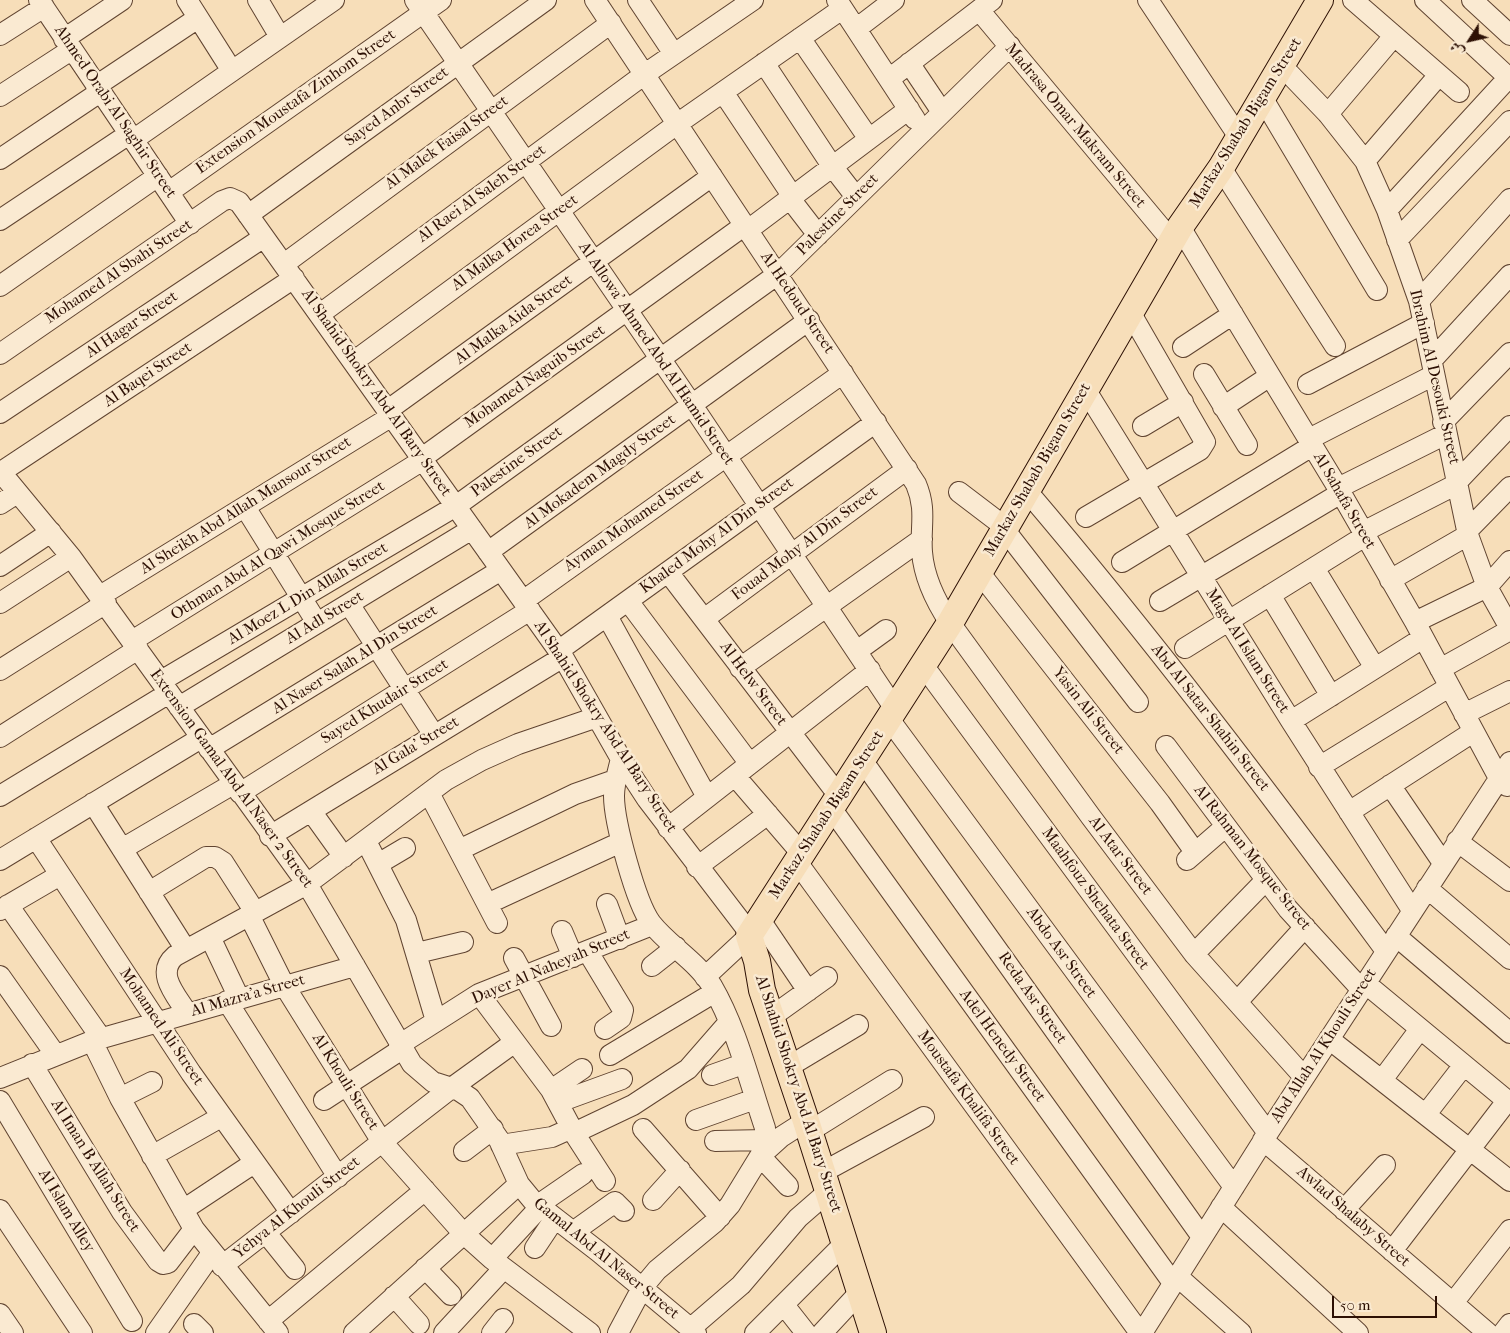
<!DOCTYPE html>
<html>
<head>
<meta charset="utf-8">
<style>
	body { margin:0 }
	#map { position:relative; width:1510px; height:1333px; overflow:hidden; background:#f7deb9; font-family:"IM FELL French Canon",Amiri,serif }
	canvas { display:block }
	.north { position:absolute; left:1445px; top:15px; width:50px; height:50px; -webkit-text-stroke:4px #faead2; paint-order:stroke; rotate:235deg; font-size:14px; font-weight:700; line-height:20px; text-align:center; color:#2d1004 }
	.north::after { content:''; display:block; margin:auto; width:18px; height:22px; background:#2d1004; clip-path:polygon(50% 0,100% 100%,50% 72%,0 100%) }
	.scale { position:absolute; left:1332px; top:1296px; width:105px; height:22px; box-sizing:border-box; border:2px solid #2d1004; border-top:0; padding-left:6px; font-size:15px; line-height:18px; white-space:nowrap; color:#2d1004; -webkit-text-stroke:4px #faead2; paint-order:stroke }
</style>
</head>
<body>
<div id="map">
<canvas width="1510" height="1333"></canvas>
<div class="north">ش</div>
<div class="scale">50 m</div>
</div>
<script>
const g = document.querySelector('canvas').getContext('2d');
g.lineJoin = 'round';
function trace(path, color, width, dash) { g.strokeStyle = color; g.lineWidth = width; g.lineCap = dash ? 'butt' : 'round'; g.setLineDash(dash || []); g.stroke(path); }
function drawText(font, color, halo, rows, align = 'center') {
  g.font = font + ' "IM FELL French Canon",serif'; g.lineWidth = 5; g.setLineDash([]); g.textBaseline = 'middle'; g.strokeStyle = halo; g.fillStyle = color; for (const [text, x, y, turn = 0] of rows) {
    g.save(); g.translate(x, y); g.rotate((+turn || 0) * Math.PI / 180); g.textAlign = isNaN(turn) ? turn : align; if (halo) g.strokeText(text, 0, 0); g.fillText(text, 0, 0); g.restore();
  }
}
const minor = new Path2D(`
	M 39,0 L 190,224
	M 187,0 L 232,71
	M 258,0 L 280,37
	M 415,0 L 692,405 L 895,709
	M 595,0 L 916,484 C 927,510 920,526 922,552 C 924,578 936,602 950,623 L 1091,817 L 1194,954 L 1304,1077
	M 638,0 L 674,54
	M 837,0 L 915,119
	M 1148,0 L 1239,137
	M 1353,0 L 1459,92
	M 1425,0 L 1509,78
	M 1472,0 L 1510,35
	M 979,10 L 1172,241
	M 856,29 L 894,0
	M 0,35 L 44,7
	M 800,38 L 869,139
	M 64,39 L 122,0
	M 764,63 L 832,166 L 856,197
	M 909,63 L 942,112
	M 1282,66 L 1328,114 L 1365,161 L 1387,210 L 1419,301 L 1468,535 L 1487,587 L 1510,628
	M 889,79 L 992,0
	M 96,86 L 198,18
	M 723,92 L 791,194 L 791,200 L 818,235
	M 0,96 L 71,50
	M 1263,99 L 1377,290
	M 1328,114 L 1394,36
	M 133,140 L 334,0
	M 0,159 L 100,92
	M 1365,161 L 1439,75
	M 1221,168 L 1335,346
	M 169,192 L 441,0
	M 1387,210 L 1510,76
	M 248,215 L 546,0
	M 0,220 L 129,134
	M 1180,227 L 1338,488 L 1415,622 L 1500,780 L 1507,786
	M 748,230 L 909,109
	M 1397,240 L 1510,121
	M 284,264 L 611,23
	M 0,286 L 158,176
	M 1419,301 L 1510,199
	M 320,314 L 645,74 L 753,0
	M 1183,347 L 1233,314
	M 0,354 L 222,201 L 230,198 L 239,202 L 563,657 L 621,759 L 647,799 L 745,927 L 749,936 L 705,977
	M 1432,360 L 1510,275
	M 353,362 L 677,124 L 842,9
	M 1204,374 L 1247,445
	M 1308,384 L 1424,323
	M 1085,389 L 1291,721 L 1412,910
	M 1223,407 L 1270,376
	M 388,410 L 712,176
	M 0,413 L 264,237
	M 1443,422 L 1510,353
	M 1143,426 L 1183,402
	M 1309,439 L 1434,375
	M 422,458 L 745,225
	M 0,471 L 71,557 L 307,884 L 412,1064 L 433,1082 L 458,1090 L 470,1098 L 498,1138 L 519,1184 L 533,1201 L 599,1252 L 696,1333
	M 1,472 L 294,278
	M 1457,482 L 1510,426
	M 1338,488 L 1446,434
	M 1026,490 C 1153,639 1270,794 1386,951
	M 959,492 L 1005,527
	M 0,504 L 17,493
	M 245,507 L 317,623
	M 1086,517 L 1200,450 L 1205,442 L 1130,312
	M 1004,529 L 1138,702
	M 1467,531 L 1510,487
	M 1363,532 L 1457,484
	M 488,552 L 809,320
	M 1122,562 L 1312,446
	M 0,566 L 51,532
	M 1314,568 L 1375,668
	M 668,572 L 839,796
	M 979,572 L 1160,803 L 1195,852
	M 1390,580 L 1468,535
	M 1270,595 L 1331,696
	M 100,596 L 392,416
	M 523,601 L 843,373
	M 628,601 L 750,764
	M 1160,601 L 1341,493
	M 0,603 L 71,557
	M 349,604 L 434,735
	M 607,616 L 707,797
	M 704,619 L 907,469
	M 1415,622 L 1487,587 L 1510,561
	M 132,641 L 423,460
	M 1185,648 L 1365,536
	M 558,651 L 876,422
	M 857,651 L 886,630
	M 923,665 L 1268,1133
	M 740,668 L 922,539
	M 1440,669 L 1510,630
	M 0,670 L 106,603
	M 161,681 L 456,506 L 778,274 L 1010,46
	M 179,707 L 472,529
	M 1464,714 L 1510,691
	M 889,719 L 1234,1187
	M 1291,721 L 1423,638
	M 0,737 L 138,649
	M 1166,746 L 1288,909 L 1361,989
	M 209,749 L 501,570
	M 621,759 C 618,771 614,783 614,796 C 614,822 636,903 651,923 C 669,946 697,961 712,986 C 737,1029 749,1081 765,1128 L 765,1146 L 760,1156 L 788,1186
	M 862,760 L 1202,1237
	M 1319,767 L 1449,687
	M 735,776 L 802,854
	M 1390,785 L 1443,863
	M 240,793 L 530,610
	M 429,793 L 497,923
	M 0,796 L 169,693
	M 93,803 L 186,950
	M 831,808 L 1173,1283
	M 311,811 L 344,857
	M 1349,812 L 1473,732
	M 668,828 L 870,670
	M 270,836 L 563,657
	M 36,838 L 191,1073 L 291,1213
	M 366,841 L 406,920 L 436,1021
	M 1457,841 L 1510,881
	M 122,849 L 233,784
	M 459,850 L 575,794 L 615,780
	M 0,860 L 201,738
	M 1187,860 L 1225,827
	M 797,862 L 1140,1333
	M 378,864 L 405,848
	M 697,867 L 768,814
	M 1427,888 L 1510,959
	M 149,892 L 206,857 L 215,857 L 223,862 L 255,912
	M 487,904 L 621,842
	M 607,904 L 620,939
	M 8,905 L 101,1038
	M 0,910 L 60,875
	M 249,915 L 284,985 L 382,1142 L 463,1233 L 492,1259 L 590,1333
	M 760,920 L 808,991
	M 562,931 L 573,957
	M 1396,936 L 1510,1033
	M 210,937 L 239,998
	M 588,952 L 623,1010 L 621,1018 L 605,1029
	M 417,953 L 463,942
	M 1194,954 L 1266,880
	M 514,958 L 551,1026
	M 652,966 L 676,947
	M 0,976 L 55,1054
	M 1365,983 L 1510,1103
	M 479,994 L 551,1090 L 574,1133 L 605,1181
	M 227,1001 L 338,1177
	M 1237,1002 L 1305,927
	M 187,1013 C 176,995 155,973 175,956 L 307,884 L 446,780 L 482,760 L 518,744 L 597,717
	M 771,1017 L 827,977
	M 1329,1039 L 1510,1181
	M 92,1041 L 120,1098 L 194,1229 L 278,1333
	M 399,1045 L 479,994 L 652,925
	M 610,1055 L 715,992
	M 32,1064 L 122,1212 L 158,1261 L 163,1264 L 168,1263 L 194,1229
	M 788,1067 L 858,1025
	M 712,1075 L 743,1064
	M 0,1078 L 92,1041 L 355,966
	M 1382,1080 L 1420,1029
	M 551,1090 L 582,1069
	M 120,1098 L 152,1082
	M 324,1100 L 402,1049
	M 0,1101 L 132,1321
	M 559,1102 L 622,1079
	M 1426,1114 L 1464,1065
	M 696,1120 L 755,1099
	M 643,1129 L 720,1217
	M 810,1131 L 892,1080
	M 574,1133 L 633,1105 L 688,1069 L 729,1022
	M 1263,1140 L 1488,1333
	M 715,1141 L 766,1140
	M 501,1145 L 552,1137 L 572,1128
	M 464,1151 L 493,1129
	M 152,1156 L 221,1117
	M 823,1172 L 924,1117
	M 653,1200 L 680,1170
	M 538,1205 L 583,1174
	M 1221,1207 L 1358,1333
	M 0,1210 L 82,1333
	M 183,1210 L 254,1163
	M 1344,1210 L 1385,1165
	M 573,1232 L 615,1202 L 624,1211
	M 266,1233 L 295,1269
	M 535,1248 L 555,1218
	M 1392,1251 L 1507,1101
	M 492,1259 L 541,1206
	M 222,1266 L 450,1089 L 515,1042
	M 425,1268 L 451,1295
	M 1177,1276 L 1241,1333
	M 394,1296 L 419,1324
	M 1453,1303 L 1510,1230
	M 784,1305 L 806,1333
	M 0,1314 L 13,1333
	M 268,1321 L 425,1190
	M 194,1324 L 203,1333
	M 691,1328 L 741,1285 L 798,1218 L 829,1191
	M 156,1333 L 212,1253
	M 354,1333 L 519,1184
	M 444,1333 L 504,1268
	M 492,1333 L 503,1319
	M 618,1333 L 642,1288 L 657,1270 L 715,1222 L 730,1205 L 760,1156 L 781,1137 L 806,1121
	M 755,1333 L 845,1243
	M 822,1333 L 860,1292
	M 1142,1333 L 1268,1133 L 1510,762
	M 1503,1333 L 1510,1324`);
const major = new Path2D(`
	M 873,1333 L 806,1121 L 762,990 L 757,961 L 749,936 L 950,623 L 1180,227 L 1221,168 L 1320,0`);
trace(minor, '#604431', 22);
trace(major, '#2d1004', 28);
trace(minor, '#faead2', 20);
trace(major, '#f7deb9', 26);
drawText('16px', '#2d1004', '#faead2', [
	["Extension Moustafa Zinhom Street",296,102,-35],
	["Sayed Anbr Street",397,107,-36],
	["Ahmed Orabi Al Saghir Street",115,112,56],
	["Markaz Shabab Bigam Street",1246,123,-58],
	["Madrasa Omar Makram Street",1075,126,50],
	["Al Malek Faisal Street",447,143,-36],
	["Al Raei Al Saleh Street",482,194,-36],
	["Palestine Street",838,215,-45],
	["Al Malka Horea Street",515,243,-36],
	["Mohamed Al Sbahi Street",119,272,-34],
	["Al Hedoud Street",797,303,56],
	["Al Malka Aida Street",514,320,-36],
	["Al Hagar Street",132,325,-34],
	["Al Allowa' Ahmed Abd Al Hamid Street",656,354,56],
	["Al Baqei Street",148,375,-34],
	["Mohamed Naguib Street",535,377,-35],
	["Ibrahim Al Desouki Street",1434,377,77],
	["Al Shahid Shokry Abd Al Bary Street",376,393,55],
	["Palestine Street",517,462,-36],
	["Markaz Shabab Bigam Street",1038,470,-60],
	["Al Mokadem Magdy Street",600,472,-36],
	["Al Sahafa Street",1344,501,60],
	["Al Sheikh Abd Allah Mansour Street",246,506,-32],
	["Ayman Mohamed Street",634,521,-35],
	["Khaled Mohy Al Din Street",717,536,-36],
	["Fouad Mohy Al Din Street",805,544,-37],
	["Othman Abd Al Qawi Mosque Street",278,551,-32],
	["Al Moez L Din Allah Street",308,594,-31],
	["Al Adl Street",325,618,-31],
	["Magd Al Islam Street",1247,651,58],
	["Al Naser Salah Al Din Street",355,660,-32],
	["Al Helw Street",753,684,53],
	["Sayed Khudair Street",385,702,-32],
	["Yasin Ali Street",1088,711,52],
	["Abd Al Satar Shahin Street",1210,718,52],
	["Al Shahid Shokry Abd Al Bary Street",605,727,57],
	["Al Gala' Street",416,746,-31],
	["Extension Gamal Abd Al Naser 2 Street",231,779,54],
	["Markaz Shabab Bigam Street",827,815,-57],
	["Al Atar Street",1120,856,53],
	["Al Rahman Mosque Street",1252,858,52],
	["Maahfouz Shehata Street",1095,899,54],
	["Abdo Asr Street",1061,953,54],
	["Dayer Al Naheyah Street",551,967,-23],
	["Al Mazra'a Street",248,996,-16],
	["Reda Asr Street",1032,998,55],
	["Mohamed Ali Street",161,1027,56],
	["Adel Henedy Street",1002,1046,54],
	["Abd Allah Al Khouli Street",1324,1046,-57],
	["Al Khouli Street",345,1082,58],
	["Al Shahid Shokry Abd Al Bary Street",798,1094,72],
	["Moustafa Khalifa Street",968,1098,54],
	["Al Iman B Allah Street",95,1166,58],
	["Yehya Al Khouli Street",297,1208,-38],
	["Al Islam Alley",66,1211,59],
	["Awlad Shalaby Street",1353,1217,41],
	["Gamal Abd Al Naser Street",606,1259,39]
]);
</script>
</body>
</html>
